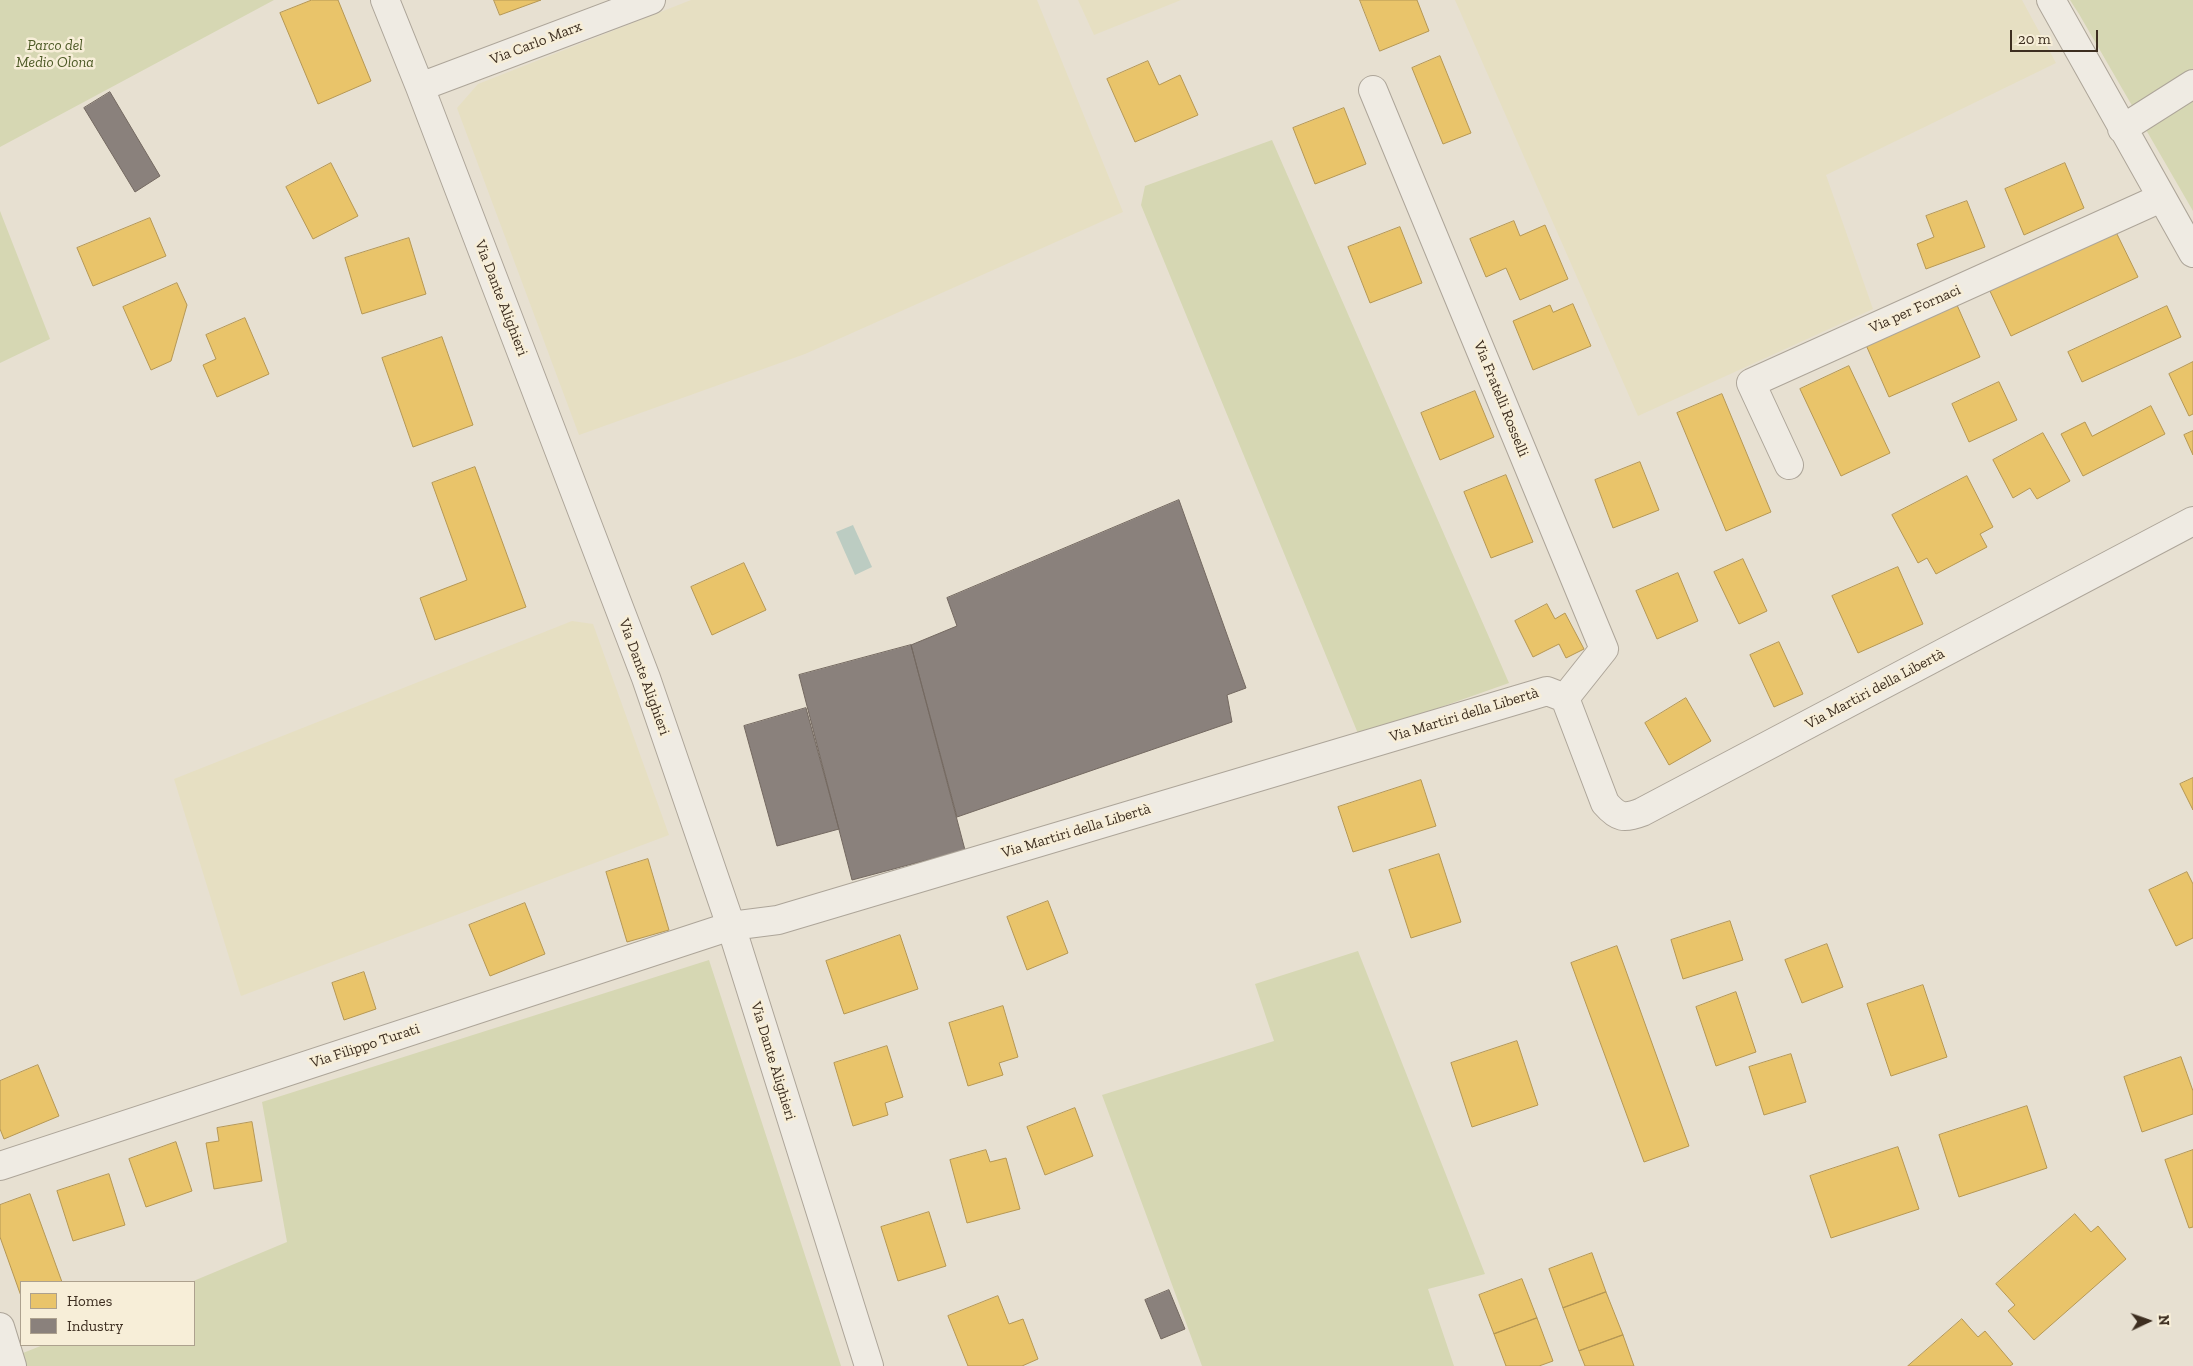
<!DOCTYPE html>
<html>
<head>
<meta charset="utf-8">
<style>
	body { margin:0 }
	#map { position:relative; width:2193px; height:1366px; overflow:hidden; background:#e7e0d1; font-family:"Zilla Slab",serif }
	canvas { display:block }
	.legend { position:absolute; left:20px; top:1281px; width:175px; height:65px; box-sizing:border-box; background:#f7eed8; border:1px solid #ada18e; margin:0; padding:6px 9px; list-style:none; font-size:15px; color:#3d2e20 }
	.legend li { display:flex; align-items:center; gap:10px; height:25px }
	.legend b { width:25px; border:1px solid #ada18e }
	.north { position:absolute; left:2123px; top:1296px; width:50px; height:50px; -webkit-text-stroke:4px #f7eed8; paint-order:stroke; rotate:87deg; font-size:14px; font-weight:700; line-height:20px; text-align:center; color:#3d2e20 }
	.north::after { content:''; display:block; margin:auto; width:18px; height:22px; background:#3d2e20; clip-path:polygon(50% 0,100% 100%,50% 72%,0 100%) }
	.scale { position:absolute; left:2010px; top:30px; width:88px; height:22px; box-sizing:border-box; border:2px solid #3d2e20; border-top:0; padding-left:6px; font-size:15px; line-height:18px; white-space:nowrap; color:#3d2e20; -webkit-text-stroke:4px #f7eed8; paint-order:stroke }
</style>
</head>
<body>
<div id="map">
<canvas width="2193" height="1366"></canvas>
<ul class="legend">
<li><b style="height:14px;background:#e9c46a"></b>Homes</li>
<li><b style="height:14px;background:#8a817c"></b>Industry</li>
</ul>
<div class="north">N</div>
<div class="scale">20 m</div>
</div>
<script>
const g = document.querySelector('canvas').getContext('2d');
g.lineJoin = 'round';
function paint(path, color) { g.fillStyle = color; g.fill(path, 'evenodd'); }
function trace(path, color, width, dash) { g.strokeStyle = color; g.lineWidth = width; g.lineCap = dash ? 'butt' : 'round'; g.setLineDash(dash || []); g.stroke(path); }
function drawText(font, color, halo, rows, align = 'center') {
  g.font = font + ' "Zilla Slab",serif'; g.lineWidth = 5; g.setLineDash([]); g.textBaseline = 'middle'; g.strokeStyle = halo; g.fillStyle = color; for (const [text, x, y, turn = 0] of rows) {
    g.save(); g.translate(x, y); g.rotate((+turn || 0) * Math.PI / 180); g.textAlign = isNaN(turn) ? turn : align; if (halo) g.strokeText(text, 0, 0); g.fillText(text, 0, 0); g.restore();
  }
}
paint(new Path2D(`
	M 691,0 L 1037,0 L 1123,212 L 805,354 L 579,435 L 457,108 L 478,84 Z
	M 1078,0 L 1181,0 L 1094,35 Z
	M 1455,0 L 2022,0 L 2056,63 L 1826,175 L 1873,309 L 1638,416 Z
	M 572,621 L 593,624 L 669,835 L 241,996 L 174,779 Z`), '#e6dfc2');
paint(new Path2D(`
	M 0,0 L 274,0 L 0,147 Z
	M 2070,0 L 2193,0 L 2193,211 L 2079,14 Z
	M 1272,140 L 1509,683 L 1359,736 L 1141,205 L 1145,186 Z
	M 0,211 L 50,339 L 0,363 Z
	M 1358,951 L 1485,1274 L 1428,1289 L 1454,1366 L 1202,1366 L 1102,1095 L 1274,1041 L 1255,984 Z
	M 709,960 L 841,1366 L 23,1366 L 18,1355 L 43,1345 L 194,1345 L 194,1282 L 191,1282 L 287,1242 L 262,1102 Z`), '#d6d7b3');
paint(new Path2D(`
	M 853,525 L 872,567 L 855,575 L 836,532 Z`), '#bcccc2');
const homes = new Path2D(`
	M 312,0 L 338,0 L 371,81 L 318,104 L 280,13 Z
	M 494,0 L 541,0 L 500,15 Z
	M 1360,0 L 1417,0 L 1429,31 L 1380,51 Z
	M 1440,56 L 1471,133 L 1443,144 L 1412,68 Z
	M 1148,61 L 1159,85 L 1180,75 L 1198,115 L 1135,142 L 1107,79 Z
	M 1344,108 L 1366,164 L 1315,184 L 1293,128 Z
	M 331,163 L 358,216 L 313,239 L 286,187 Z
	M 2065,163 L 2084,208 L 2024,235 L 2005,189 Z
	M 1967,201 L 1985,247 L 1926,269 L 1917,244 L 1934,237 L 1926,216 Z
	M 150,218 L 166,256 L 93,286 L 77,248 Z
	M 1514,221 L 1520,236 L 1545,225 L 1568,279 L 1520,300 L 1506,268 L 1486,277 L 1470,239 Z
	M 1400,227 L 1422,283 L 1370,303 L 1348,247 Z
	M 2115,230 L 2138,277 L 2011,336 L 1989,289 Z
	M 409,238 L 426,294 L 362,314 L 345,258 Z
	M 177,283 L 187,305 L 171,361 L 151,370 L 123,307 Z
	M 1573,304 L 1591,346 L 1533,370 L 1513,321 L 1550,305 L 1553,312 Z
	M 1957,305 L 1980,357 L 1889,397 L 1866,345 Z
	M 2167,306 L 2181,337 L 2082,382 L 2068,352 Z
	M 245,318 L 269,374 L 217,397 L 203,365 L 216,359 L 206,335 Z
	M 442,337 L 473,425 L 413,447 L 382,358 Z
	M 2193,362 L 2193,414 L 2189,416 L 2169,374 Z
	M 1849,366 L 1890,453 L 1841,476 L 1800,389 Z
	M 1999,382 L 2017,420 L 1969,442 L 1952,404 Z
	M 1475,391 L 1494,437 L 1440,460 L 1421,413 Z
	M 1722,394 L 1771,512 L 1726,531 L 1677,413 Z
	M 2151,406 L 2165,434 L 2083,476 L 2061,434 L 2085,422 L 2092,436 Z
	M 2193,431 L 2193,455 L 2184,435 Z
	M 2043,433 L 2070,481 L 2037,499 L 2030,488 L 2013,498 L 1993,460 Z
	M 1640,462 L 1659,510 L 1613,528 L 1595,480 Z
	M 475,467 L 526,607 L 435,640 L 420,598 L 467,580 L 432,483 Z
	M 1506,475 L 1533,542 L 1491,558 L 1464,492 Z
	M 1967,476 L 1993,527 L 1980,534 L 1987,547 L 1936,574 L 1927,558 L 1918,563 L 1892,515 Z
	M 1743,559 L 1767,611 L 1739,624 L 1714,572 Z
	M 744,563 L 766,610 L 712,635 L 691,587 Z
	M 1898,567 L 1923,624 L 1858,653 L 1832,596 Z
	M 1678,573 L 1698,621 L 1657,639 L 1636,591 Z
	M 1547,604 L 1555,619 L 1565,613 L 1584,649 L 1566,658 L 1559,644 L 1533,657 L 1515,621 Z
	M 1779,642 L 1803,694 L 1774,707 L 1750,655 Z
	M 1686,698 L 1711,741 L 1669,765 L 1645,723 Z
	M 2193,778 L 2193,810 L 2180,784 Z
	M 1421,780 L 1436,826 L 1353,852 L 1338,807 Z
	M 1439,854 L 1461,922 L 1411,938 L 1389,870 Z
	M 648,859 L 669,930 L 627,942 L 606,872 Z
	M 2187,872 L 2193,884 L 2193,938 L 2176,946 L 2149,890 Z
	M 1048,901 L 1068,953 L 1027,970 L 1007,917 Z
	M 525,903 L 545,954 L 490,976 L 469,925 Z
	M 1730,921 L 1743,960 L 1683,979 L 1671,940 Z
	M 900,935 L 918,989 L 844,1014 L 826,961 Z
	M 1827,944 L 1843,987 L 1802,1003 L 1785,960 Z
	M 1617,946 L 1689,1146 L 1644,1162 L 1571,963 Z
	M 364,972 L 376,1009 L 344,1020 L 332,983 Z
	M 1923,985 L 1947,1057 L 1891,1076 L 1867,1004 Z
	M 1736,992 L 1756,1052 L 1716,1066 L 1696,1007 Z
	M 1003,1006 L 1018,1057 L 999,1063 L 1003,1075 L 968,1086 L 949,1023 Z
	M 1517,1041 L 1538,1105 L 1472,1127 L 1451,1063 Z
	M 887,1046 L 903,1097 L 885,1103 L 888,1115 L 853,1126 L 834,1063 Z
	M 1791,1054 L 1806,1102 L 1764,1115 L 1749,1067 Z
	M 2181,1057 L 2193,1091 L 2193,1114 L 2142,1132 L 2124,1077 Z
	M 38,1065 L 59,1116 L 4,1139 L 0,1129 L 0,1081 Z
	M 2027,1106 L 2047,1168 L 1959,1197 L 1939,1135 Z
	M 1075,1108 L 1093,1156 L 1045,1175 L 1027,1127 Z
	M 252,1122 L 262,1181 L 214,1189 L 206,1143 L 219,1141 L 217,1128 Z
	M 176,1142 L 192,1191 L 146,1207 L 129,1159 Z
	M 1898,1147 L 1919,1209 L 1831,1238 L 1810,1176 Z
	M 986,1150 L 990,1162 L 1006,1158 L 1020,1209 L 967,1223 L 950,1160 Z
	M 2193,1150 L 2193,1227 L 2189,1228 L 2165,1160 Z
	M 109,1174 L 125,1225 L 73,1241 L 57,1191 Z
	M 30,1194 L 62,1282 L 21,1282 L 21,1296 L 0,1237 L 0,1205 Z
	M 929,1212 L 946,1266 L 898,1281 L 881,1227 Z
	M 2075,1214 L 2091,1232 L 2098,1226 L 2126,1259 L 2034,1340 L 2008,1311 L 2015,1305 L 1996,1284 Z
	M 1592,1253 L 1606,1292 L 1563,1308 L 1549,1269 Z
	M 1522,1279 L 1537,1318 L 1494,1334 L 1479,1295 Z
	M 1606,1292 L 1623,1335 L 1579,1351 L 1563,1308 Z
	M 998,1296 L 1009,1324 L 1023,1319 L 1038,1359 L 1022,1366 L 968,1366 L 948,1316 Z
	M 1537,1318 L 1553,1361 L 1539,1366 L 1506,1366 L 1494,1334 Z
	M 1962,1319 L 1978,1337 L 1985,1331 L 2013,1364 L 2010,1366 L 1908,1366 Z
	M 1623,1335 L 1634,1366 L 1585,1366 L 1579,1351 Z`);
paint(homes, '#e9c46a');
trace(homes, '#b59754', 1);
const industry = new Path2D(`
	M 110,92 L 160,176 L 135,192 L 84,108 Z
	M 1179,500 L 1246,688 L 1227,695 L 1232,722 L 957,817 L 911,645 L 957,626 L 947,598 Z
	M 911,645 L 965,850 L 852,880 L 799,675 Z
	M 806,708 L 839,829 L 777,846 L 744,726 Z
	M 1169,1290 L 1185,1329 L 1161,1339 L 1145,1300 Z`);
paint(industry, '#8a817c');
trace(industry, '#736860', 1);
const minor = new Path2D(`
	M 385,0 L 420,87 L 646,678 L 731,926 L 869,1366
	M 2051,0 L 2193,253
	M 420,87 L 651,0
	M 1373,90 L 1604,649 L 1565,698
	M 2122,129 L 2193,84
	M 1789,465 L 1751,383 L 2161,198
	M 0,1166 L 731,926 L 778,920 L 1547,691 L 1565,698 L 1605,803 C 1618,818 1624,819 1642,812 L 2193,521
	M 0,1327 L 12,1366`);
trace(minor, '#ada599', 30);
trace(minor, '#efebe3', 28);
drawText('15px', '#3d2e20', '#f7eed8', [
	["Via Carlo Marx",536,43,-21],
	["Via Dante Alighieri",501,298,69],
	["Via per Fornaci",1915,309,-24],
	["Via Fratelli Rosselli",1501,399,68],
	["Via Dante Alighieri",644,677,70],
	["Via Martiri della Libertà",1875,689,-28],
	["Via Martiri della Libertà",1464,715,-17],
	["Via Martiri della Libertà",1076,831,-17],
	["Via Filippo Turati",365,1046,-18],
	["Via Dante Alighieri",773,1061,73]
]);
drawText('italic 15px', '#4d5a26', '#f7eed8', [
	["Parco del",55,46],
	["Medio Olona",55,63]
]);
</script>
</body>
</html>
